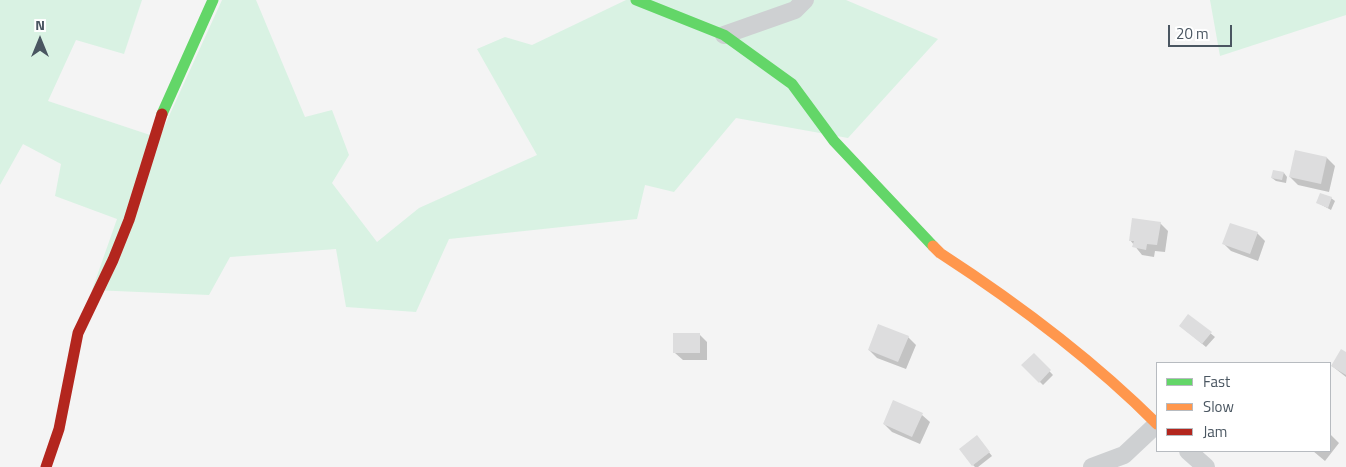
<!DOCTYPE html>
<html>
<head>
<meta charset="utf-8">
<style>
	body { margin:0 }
	#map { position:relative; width:1346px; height:467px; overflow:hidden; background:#f4f4f4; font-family:"Titillium Web",sans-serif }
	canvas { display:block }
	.legend { position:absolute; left:1156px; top:362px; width:175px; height:90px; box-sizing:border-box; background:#fff; border:1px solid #b7bbc0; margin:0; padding:6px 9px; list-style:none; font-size:15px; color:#4a5661 }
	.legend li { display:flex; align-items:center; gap:10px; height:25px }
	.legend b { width:25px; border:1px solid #b7bbc0 }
	.north { position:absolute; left:15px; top:15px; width:50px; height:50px; -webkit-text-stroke:4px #fff; paint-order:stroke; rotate:0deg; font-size:14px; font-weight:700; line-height:20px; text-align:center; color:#4a5661 }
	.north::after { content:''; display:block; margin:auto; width:18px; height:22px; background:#4a5661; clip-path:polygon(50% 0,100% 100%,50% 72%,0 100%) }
	.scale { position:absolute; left:1168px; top:25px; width:64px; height:22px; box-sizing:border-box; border:2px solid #4a5661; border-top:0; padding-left:6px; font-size:15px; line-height:18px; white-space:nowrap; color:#4a5661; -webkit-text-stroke:4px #fff; paint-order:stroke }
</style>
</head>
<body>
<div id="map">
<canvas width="1346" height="467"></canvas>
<ul class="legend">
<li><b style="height:6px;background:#63d668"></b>Fast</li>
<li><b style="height:6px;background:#ff974d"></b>Slow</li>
<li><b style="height:6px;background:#b3261e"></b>Jam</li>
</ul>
<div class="north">N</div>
<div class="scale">20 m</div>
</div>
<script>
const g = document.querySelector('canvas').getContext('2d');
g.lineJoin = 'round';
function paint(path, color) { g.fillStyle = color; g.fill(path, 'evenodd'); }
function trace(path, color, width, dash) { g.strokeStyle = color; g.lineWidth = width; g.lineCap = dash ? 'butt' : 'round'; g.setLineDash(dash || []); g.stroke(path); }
paint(new Path2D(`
	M 0,0 L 142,0 L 124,54 L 76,40 L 48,101 L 159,138 L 222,0 L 256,0 L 305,117 L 332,110 L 349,155 L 332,183 L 377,242 L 419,208 L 537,155 L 477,49 L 505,37 L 532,45 L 626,0 L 846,0 L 938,39 L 848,138 L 736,118 L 674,192 L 645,185 L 637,219 L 449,239 L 416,312 L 346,307 L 336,249 L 230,257 L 209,295 L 92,290 L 117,219 L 55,196 L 61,164 L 23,144 L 0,185 Z
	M 1210,0 L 1346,0 L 1346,15 L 1220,56 Z`), '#d9f2e3');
paint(new Path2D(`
	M 1296,152 L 1327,158 L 1335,166 L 1329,192 L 1298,185 L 1290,177 Z
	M 1284,173 L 1287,177 L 1286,183 L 1276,181 L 1272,178 Z
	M 1331,198 L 1335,201 L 1331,210 L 1318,203 Z
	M 1160,223 L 1168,231 L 1165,252 L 1155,251 L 1154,257 L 1142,255 L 1130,240 Z
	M 1257,233 L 1265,241 L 1258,261 L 1231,251 L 1224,244 Z
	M 1188,315 L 1215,337 L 1206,347 L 1184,329 Z
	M 699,334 L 707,342 L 707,360 L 683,360 L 675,353 Z
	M 908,337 L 916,345 L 906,369 L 877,358 L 869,350 Z
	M 1346,354 L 1346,377 L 1332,366 Z
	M 1034,355 L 1053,375 L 1043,385 L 1023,365 Z
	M 922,415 L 930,422 L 920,444 L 892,432 L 884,424 Z
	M 1330,434 L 1339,443 L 1325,461 L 1313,451 L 1330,451 Z
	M 980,441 L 992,456 L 978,467 L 975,467 L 973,465 Z`), '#0003');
paint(new Path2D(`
	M 1295,150 L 1327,157 L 1321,184 L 1289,177 Z
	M 1273,170 L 1284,172 L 1282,180 L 1271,178 Z
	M 1320,193 L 1332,197 L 1328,208 L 1316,203 Z
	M 1132,218 L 1161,222 L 1157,245 L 1147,244 L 1146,250 L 1132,247 L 1134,241 L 1129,241 Z
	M 1230,223 L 1258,232 L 1250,254 L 1222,244 Z
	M 1188,314 L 1212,332 L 1202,344 L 1179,326 Z
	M 878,324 L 909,336 L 898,362 L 868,350 Z
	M 673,333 L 700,333 L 700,353 L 673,353 Z
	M 1341,349 L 1346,352 L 1346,375 L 1331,366 Z
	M 1034,353 L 1051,370 L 1039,383 L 1021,365 Z
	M 893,400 L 923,413 L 912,437 L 883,424 Z
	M 977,435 L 990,452 L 972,466 L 959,449 Z`), '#ddddde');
trace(new Path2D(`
	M 724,35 L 795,10 L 805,0
	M 1188,451 L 1206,467
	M 1092,467 L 1124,455 L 1157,424`), '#ced0d2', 18);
trace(new Path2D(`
	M 636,0 L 724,35 L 792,84 L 834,141 L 933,246
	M 162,114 L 213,0`), '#63d668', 11);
trace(new Path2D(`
	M 933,246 L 940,253 C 1017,303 1092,359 1157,424`), '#ff974d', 11);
trace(new Path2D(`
	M 46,467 L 59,429 L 78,333 L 113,260 L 129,220 L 162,114`), '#b3261e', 11);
</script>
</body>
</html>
